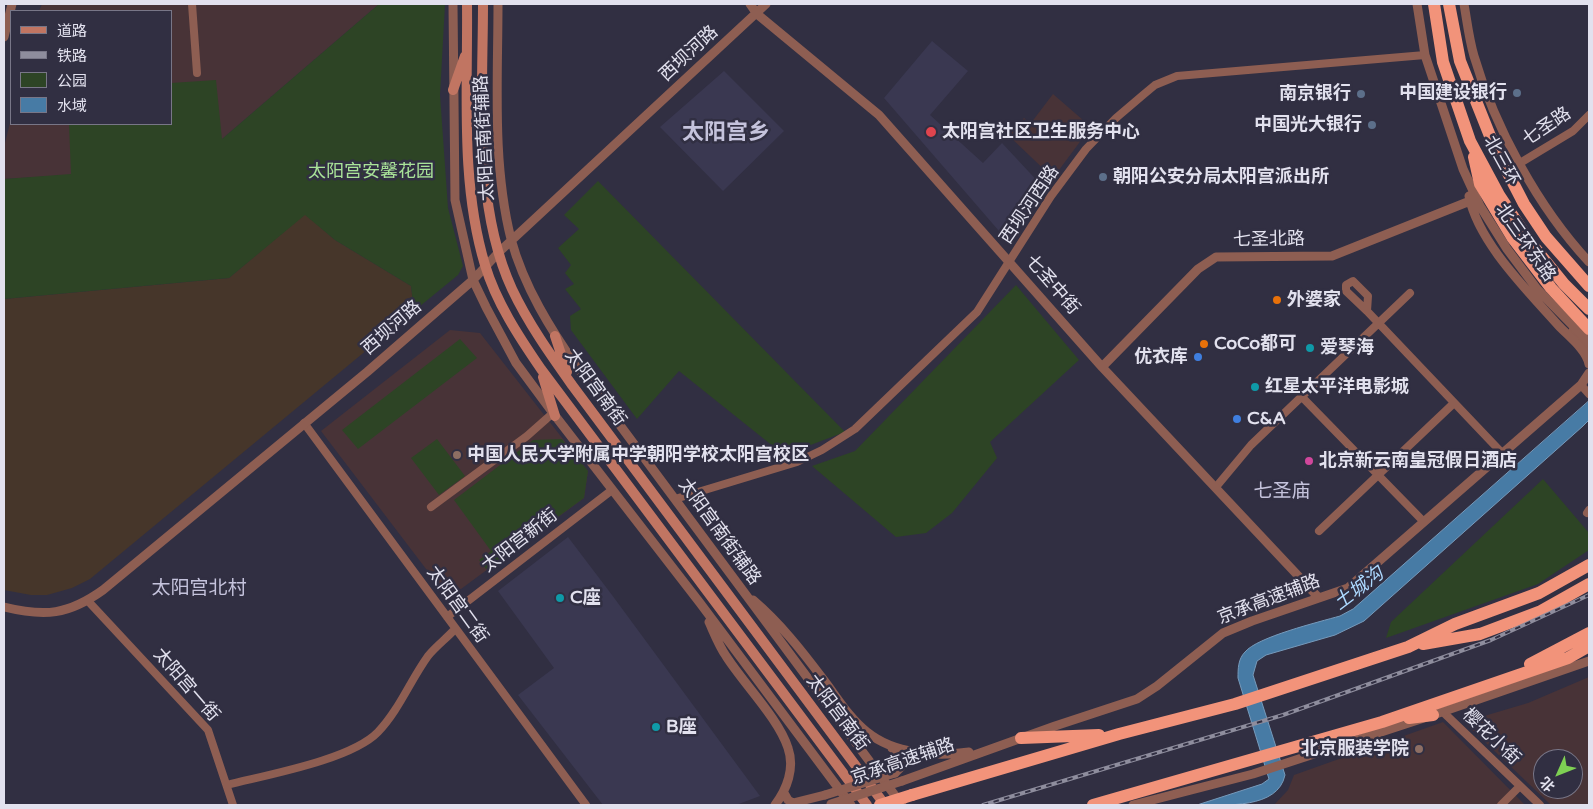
<!DOCTYPE html>
<html>
<head>
<meta charset="utf-8">
<style>
	body { margin:0 }
	#map { position:relative; width:1593px; height:809px; overflow:hidden; background:#312f42; font-family:"Varela Round","Noto Sans SC",sans-serif }
	canvas { display:block }
	.frame { position:absolute; inset:0; border:5px solid #e2e1ee; pointer-events:none }
	.legend { position:absolute; left:10px; top:10px; width:162px; height:115px; box-sizing:border-box; background:#312f42; border:1px solid #787687; margin:0; padding:6px 9px; list-style:none; font-size:15px; color:#e2e1ee }
	.legend li { display:flex; align-items:center; gap:10px; height:25px }
	.legend b { width:25px; border:1px solid #787687 }
	.north { position:absolute; left:1533px; top:749px; width:50px; height:50px; box-sizing:border-box; background:#312f42; border:1px solid #787687; border-radius:50%; rotate:226deg; font-size:14px; font-weight:700; line-height:20px; text-align:center; color:#e2e1ee }
	.north::after { content:''; display:block; margin:auto; width:18px; height:22px; background:#7ed053; clip-path:polygon(50% 0,100% 100%,50% 72%,0 100%) }
</style>
</head>
<body>
<div id="map">
<canvas width="1593" height="809"></canvas>
<div class="frame"></div>
<ul class="legend">
<li><b style="height:6px;background:#c17562"></b>道路</li>
<li><b style="height:6px;background:#8e8d9d"></b>铁路</li>
<li><b style="height:14px;background:#2d4425"></b>公园</li>
<li><b style="height:14px;background:#477ba5"></b>水域</li>
</ul>
<div class="north">北</div>
</div>
<script>
const g = document.querySelector('canvas').getContext('2d');
g.lineJoin = 'round';
function paint(path, color) { g.fillStyle = color; g.fill(path, 'evenodd'); }
function trace(path, color, width, dash) { g.strokeStyle = color; g.lineWidth = width; g.lineCap = dash ? 'butt' : 'round'; g.setLineDash(dash || []); g.stroke(path); }
function drawText(font, color, halo, rows, align = 'center') {
  g.font = font + ' "Varela Round","Noto Sans SC",sans-serif'; g.lineWidth = 5; g.setLineDash([]); g.textBaseline = 'middle'; g.strokeStyle = halo; g.fillStyle = color; for (const [text, x, y, turn = 0] of rows) {
    g.save(); g.translate(x, y); g.rotate((+turn || 0) * Math.PI / 180); g.textAlign = isNaN(turn) ? turn : align; if (halo) g.strokeText(text, 0, 0); g.fillText(text, 0, 0); g.restore();
  }
}
paint(new Path2D(`
	M 932,41 L 968,71 L 930,115 L 983,163 L 1002,143 L 1043,187 L 1016,226 L 999,231 L 884,98 Z
	M 724,71 L 784,131 L 723,191 L 660,127 Z
	M 568,537 L 612,595 L 760,796 L 736,805 L 603,805 L 518,695 L 554,668 L 498,591 Z`), '#3a3851');
paint(new Path2D(`
	M 305,214 L 335,240 L 411,286 L 414,311 L 90,579 L 72,588 L 47,595 L 31,595 L 4,590 L 4,299 L 229,278 Z`), '#46362a');
paint(new Path2D(`
	M 42,4 L 379,4 L 222,139 L 71,175 L 4,179 L 4,147 L 11,119 L 11,124 L 171,124 L 171,11 L 39,11 Z
	M 1053,94 L 1091,127 L 1053,178 L 1008,135 L 1024,118 L 1031,123 Z
	M 450,330 L 480,333 L 588,471 L 584,498 L 461,589 L 439,586 L 321,431 Z
	M 1589,677 L 1589,805 L 1551,805 L 1464,722 L 1528,703 ZM 1543,759 L 1573,759 L 1573,789 L 1543,789 Z
	M 1443,722 L 1525,805 L 1274,805 L 1288,790 L 1294,775 Z`), '#483337');
paint(new Path2D(`
	M 379,4 L 445,4 L 440,95 L 448,208 L 463,266 L 458,275 L 414,311 L 411,286 L 335,240 L 305,215 L 229,278 L 4,299 L 4,179 L 71,174 L 69,124 L 171,124 L 171,83 L 216,80 L 222,139 Z
	M 598,181 L 845,432 L 784,455 L 679,371 L 637,419 L 571,330 L 570,316 L 581,309 L 565,289 L 574,284 L 565,273 L 571,265 L 558,248 L 579,229 L 564,215 Z
	M 1016,285 L 1079,360 L 990,442 L 997,458 L 952,513 L 926,533 L 896,537 L 812,466 L 855,451 Z
	M 460,339 L 477,358 L 358,449 L 342,430 Z
	M 437,439 L 465,476 L 439,495 L 411,458 Z
	M 562,439 L 588,471 L 584,498 L 486,569 L 479,560 L 491,551 L 454,500 L 533,440 Z
	M 1543,479 L 1589,533 L 1589,550 L 1538,584 L 1386,638 L 1391,622 Z`), '#2d4425');
const water = new Path2D(`
	M 1589,401 L 1589,420 L 1583,426 L 1364,621 L 1335,635 L 1266,655 L 1257,661 L 1253,675 L 1285,775 C 1278,809 1226,805 1197,805 L 1262,784 L 1269,779 L 1238,678 C 1238,669 1238,659 1245,652 C 1257,637 1319,622 1340,616 L 1353,609 Z`);
paint(water, '#477ba5');
trace(water, '#769abb', 1);
trace(new Path2D(`
	M 192,4 L 197,73
	M 1520,163 L 1573,131 L 1589,115
	M 1367,311 L 1346,291 L 1346,285 L 1353,281 L 1368,296 L 1367,311 L 1502,453
	M 1573,330 L 1589,353
	M 1581,385 L 1589,394
	M 1301,396 L 1423,521
	M 304,423 L 586,805
	M 1216,487 L 1251,445 L 1410,293
	M 675,499 L 797,462 L 822,450 L 855,429 L 977,312 L 1051,196 L 1086,149 L 1116,118 L 1143,95 L 1155,85 L 1177,76 L 1425,55
	M 431,507 L 527,436 L 553,413
	M 1587,513 L 1589,510
	M 1319,531 L 1454,403
	M 88,601 L 208,730 L 233,805
	M 447,617 L 612,490
	M 1443,712 L 1540,805
	M 227,785 C 266,775 351,760 378,732 C 399,710 410,681 428,656 C 436,646 447,638 455,629
	M 1501,805 L 1520,786`), '#8e5e52', 8);
trace(new Path2D(`
	M 453,4 L 455,200 L 473,280 L 486,307 L 516,363 L 553,413 L 700,603 L 851,805
	M 498,4 C 498,81 492,163 511,239 C 524,287 551,330 579,370 L 902,805
	M 750,4 L 757,14 L 879,115 L 1102,367 L 1319,598
	M 1417,4 L 1425,55 L 1463,169 L 1480,206 L 1507,249 L 1537,289 L 1589,342
	M 1464,4 C 1467,21 1469,39 1474,56 C 1495,128 1538,207 1589,262
	M 4,37 L 12,4
	M 1469,196 C 1478,242 1527,290 1558,325 C 1568,336 1586,349 1589,364
	M 1102,367 L 1198,269 L 1216,257 L 1332,256 L 1470,201
	M 753,600 C 780,623 802,651 823,679 C 837,697 849,718 867,732 C 894,754 936,757 969,752
	M 4,607 C 45,617 68,615 103,590 L 367,372 L 473,280 L 499,252 L 766,4
	M 709,622 C 714,633 719,646 726,656 C 743,683 779,719 788,748 C 795,768 787,789 775,805
	M 892,748 L 898,752 L 903,765 L 895,773
	M 902,781 L 1055,726 L 1137,699 L 1157,686 L 1223,633 L 1252,621 L 1348,588 L 1581,385 L 1589,373
	M 784,793 L 788,800 L 793,803 L 825,795
	M 1133,805 L 1253,774 L 1433,715 L 1589,661`), '#8e5e52', 9);
trace(new Path2D(`
	M 467,4 C 468,89 460,183 485,265 C 496,302 519,337 541,369 L 867,805
	M 483,4 C 483,94 473,205 512,289 C 528,323 550,354 572,385 L 885,805
	M 453,90 L 465,56
	M 555,336 L 567,372
	M 543,377 L 555,416`), '#c17562', 10);
trace(new Path2D(`
	M 1434,4 L 1443,62 L 1470,141 L 1499,195 L 1530,242 L 1564,284 L 1589,309
	M 1449,4 L 1460,61 L 1494,146 L 1524,204 L 1546,237 L 1589,286
	M 1474,157 L 1480,184 L 1512,237 L 1551,288 L 1589,329
	M 1423,644 L 1480,634 L 1541,611 L 1589,584
	M 1530,664 L 1589,633
	M 1409,718 L 1433,715
	M 1021,738 L 1099,735
	M 912,795 L 1119,734 L 1235,704 L 1408,647 L 1455,624 L 1539,593 L 1589,565
	M 1093,805 L 1382,722 L 1568,658 L 1589,646`), '#f2937a', 12);
const rail = new Path2D(`
	M 983,805 L 1283,715 L 1491,640 L 1589,595`);
trace(rail, '#8e8d9d', 4);
trace(rail, '#312f42', 2, [5.5]);
trace(new Path2D(`
	M 825,795 L 895,773
	M 831,804 L 902,781`), '#8e5e52', 9);
trace(new Path2D(`
	M 880,805 L 912,795`), '#f2937a', 12);
for (const [x, y, r, color] of [
	[1517,93,5,"#5c6f8a"],
	[1361,94,5,"#5c6f8a"],
	[1372,125,5,"#5c6f8a"],
	[931,132,6,"#e0444e"],
	[1103,177,5,"#5c6f8a"],
	[1277,300,5,"#e8710a"],
	[1204,344,5,"#e8710a"],
	[1310,348,5,"#0f9aa8"],
	[1198,357,5,"#3f7fe0"],
	[1255,387,5,"#0f9aa8"],
	[1237,419,5,"#3f7fe0"],
	[457,455,5,"#8d6e63"],
	[1309,461,5,"#d1479c"],
	[560,598,5,"#0f9aa8"],
	[656,727,5,"#0f9aa8"],
	[1419,749,5,"#8d6e63"]
]) { const dot = new Path2D(); dot.arc(x, y, r, 0, 2 * Math.PI); g.fillStyle = color; g.fill(dot); trace(dot, '#312f42', 2); }
drawText('18px', '#e2e1ee', '#312f42', [
	["西坝河路",689,54,-43],
	["七圣路",1547,127,-34],
	["太阳宫南街辅路",485,138,-93],
	["北三环",1501,161,61],
	["西坝河西路",1030,205,-56],
	["七圣北路",1269,240,-1],
	["北三环东路",1525,243,55],
	["七圣中街",1052,285,49],
	["西坝河路",392,328,-41],
	["太阳宫南街",595,388,54],
	["太阳宫南街辅路",719,532,54],
	["太阳宫新街",520,541,-38],
	["京承高速辅路",1269,600,-21],
	["太阳宫二街",457,605,54],
	["太阳宫一街",186,685,49],
	["太阳宫南街",837,713,53],
	["樱花小街",1491,737,44],
	["京承高速辅路",903,762,-19]
]);
drawText('bold 18px', '#e2e1ee', '#312f42', [
	["中国建设银行",1507,93,"right"],
	["南京银行",1351,94,"right"],
	["中国光大银行",1362,125,"right"],
	["太阳宫社区卫生服务中心",942,132],
	["朝阳公安分局太阳宫派出所",1113,177],
	["外婆家",1287,300],
	["CoCo都可",1214,344],
	["爱琴海",1320,348],
	["优衣库",1188,357,"right"],
	["红星太平洋电影城",1265,387],
	["C&A",1247,419],
	["中国人民大学附属中学朝阳学校太阳宫校区",467,455],
	["北京新云南皇冠假日酒店",1319,461],
	["C座",570,598],
	["B座",666,727],
	["北京服装学院",1409,749,"right"]
], 'left');
drawText('18px', '#a9e398', '#312f42', [
	["太阳宫安馨花园",371,172]
]);
drawText('19px', '#c5c3dc', '#312f42', [
	["七圣庙",1282,492],
	["太阳宫北村",199,589]
]);
drawText('italic 19px', '#add9ff', '#312f42', [
	["土城沟",1359,589,-37]
]);
drawText('bold 22px', '#c5c3dc', '#312f42', [
	["太阳宫乡",726,133]
]);
</script>
</body>
</html>
